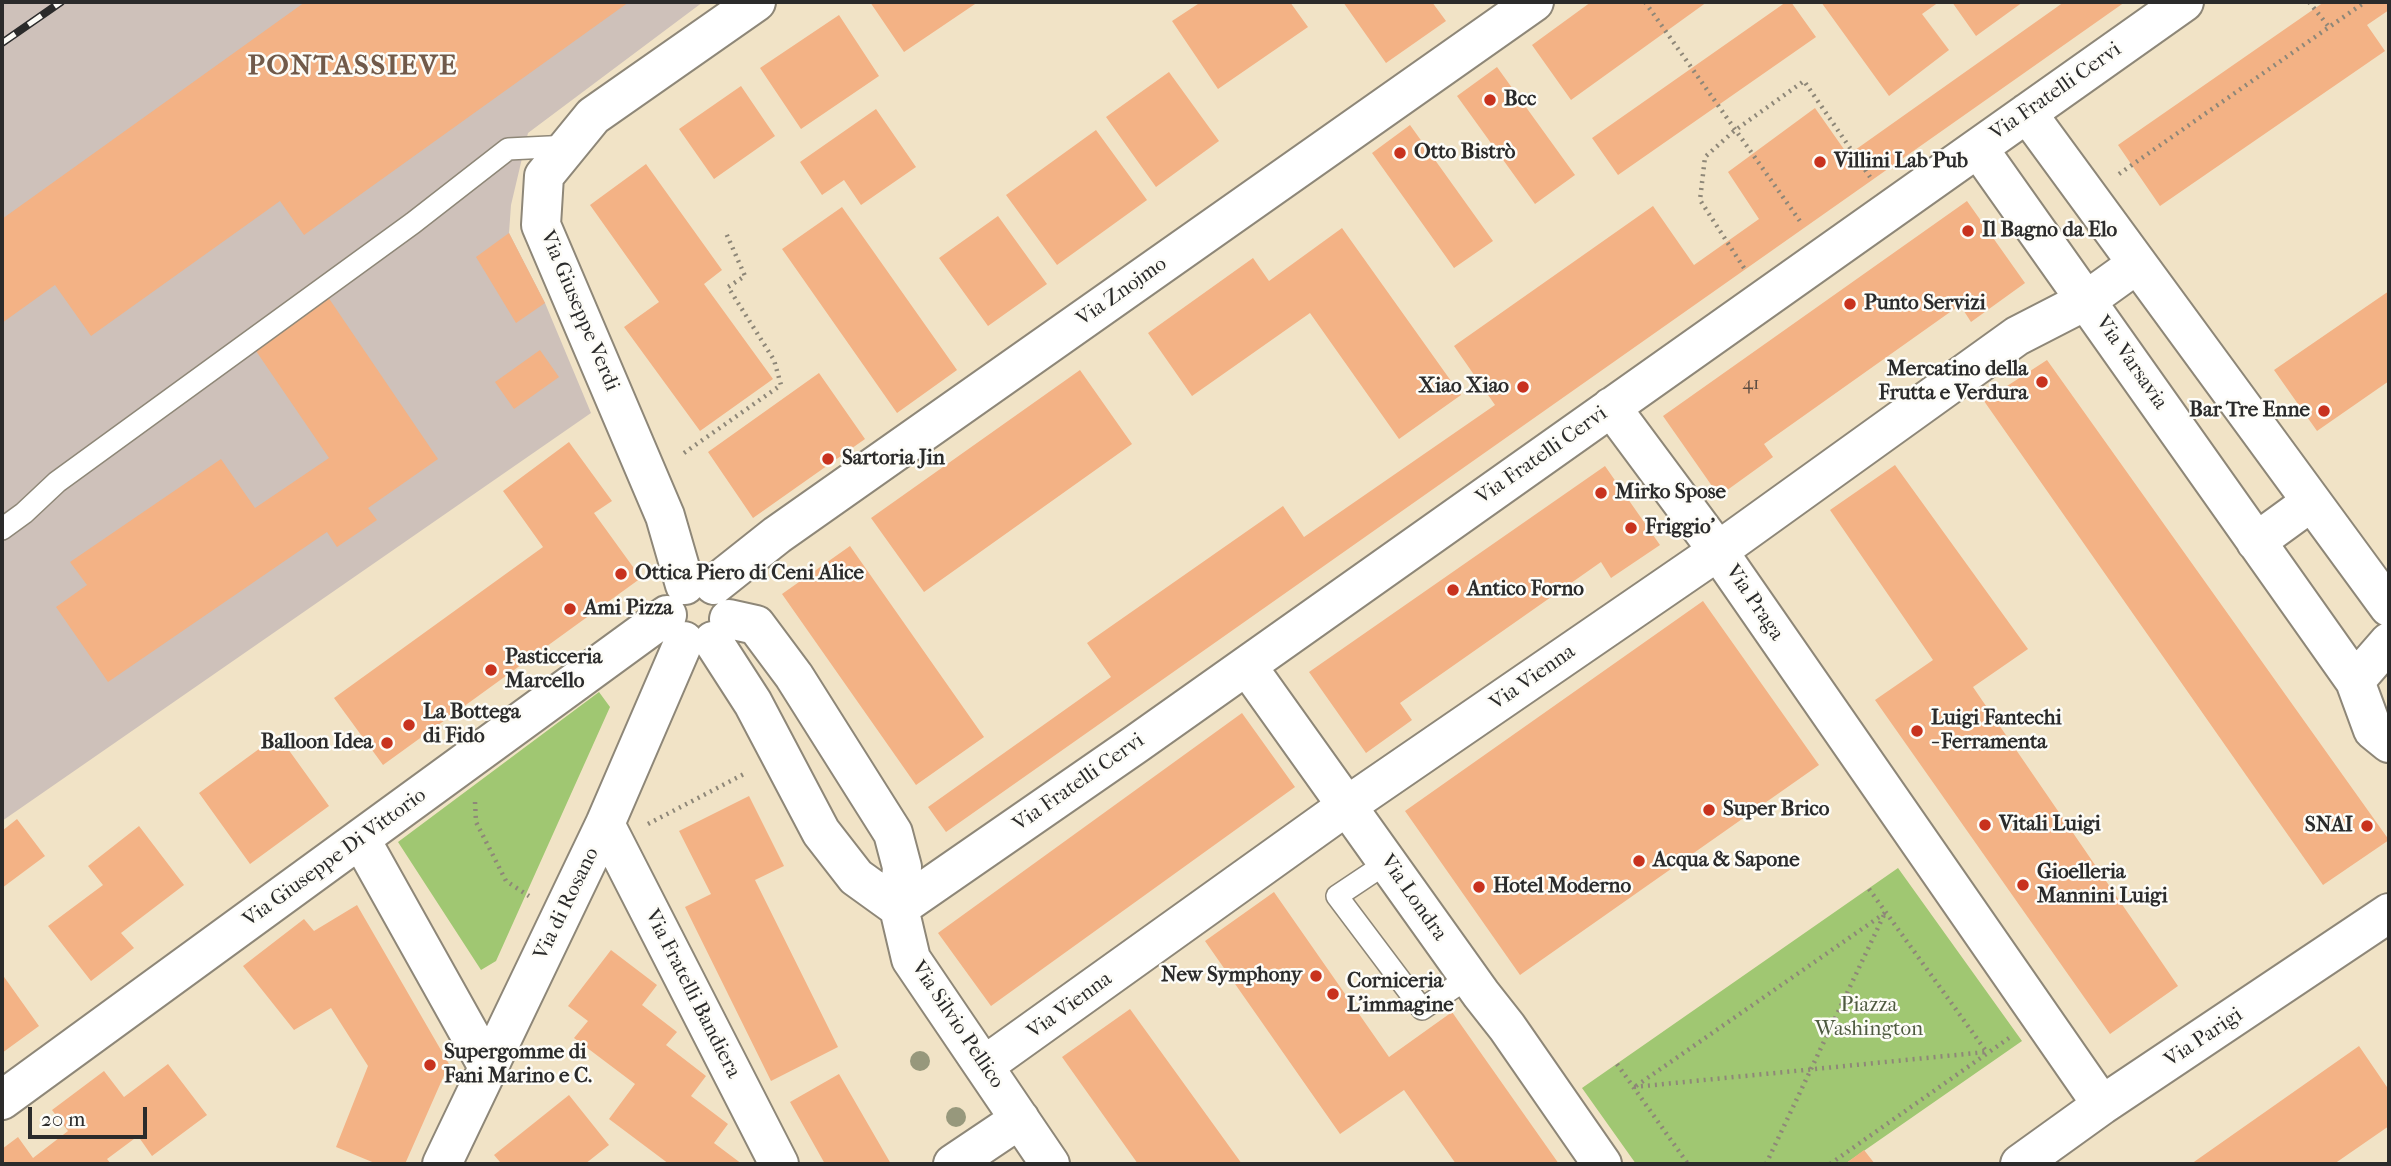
<!DOCTYPE html>
<html>
<head>
<meta charset="utf-8">
<style>
	body { margin:0 }
	#map { position:relative; width:2391px; height:1166px; overflow:hidden; background:#f1e3c6; font-family:"IM FELL French Canon",serif }
	canvas { display:block }
	.frame { position:absolute; inset:0; border:4px solid #2b2b2b; pointer-events:none }
	.scale { position:absolute; left:28px; top:1107px; width:119px; height:32px; box-sizing:border-box; border:4px solid #2b2b2b; border-top:0; padding-left:9px; font-size:21px; line-height:24px; white-space:nowrap; color:#2b2b2b; -webkit-text-stroke:5px #fdfcf7; paint-order:stroke }
</style>
</head>
<body>
<div id="map">
<canvas width="2391" height="1166"></canvas>
<div class="frame"></div>
<div class="scale">20 m</div>
</div>
<script>
const g = document.querySelector('canvas').getContext('2d');
g.lineJoin = 'round';
function paint(path, color) { g.fillStyle = color; g.fill(path, 'evenodd'); }
function trace(path, color, width, dash) { g.strokeStyle = color; g.lineWidth = width; g.lineCap = dash ? 'butt' : 'round'; g.setLineDash(dash || []); g.stroke(path); }
function drawText(font, color, halo, rows, align = 'center') {
  g.font = font + ' "IM FELL French Canon",serif'; g.lineWidth = 5; g.setLineDash([]); g.textBaseline = 'middle'; g.strokeStyle = halo; g.fillStyle = color; for (const [text, x, y, turn = 0] of rows) {
    g.save(); g.translate(x, y); g.rotate((+turn || 0) * Math.PI / 180); g.textAlign = isNaN(turn) ? turn : align; if (halo) g.strokeText(text, 0, 0); g.fillText(text, 0, 0); g.restore();
  }
}
paint(new Path2D(`
	M 2,2 L 703,2 L 528,133 L 511,205 L 509,233 L 545,303 L 591,413 L 2,821 Z`), '#cec1ba');
paint(new Path2D(`
	M 599,692 L 610,707 L 496,961 L 481,970 L 398,842 Z
	M 1898,868 L 2022,1041 L 1845,1164 L 1636,1164 L 1582,1088 Z`), '#a0c772');
paint(new Path2D(`
	M 305,2 L 629,2 L 304,235 L 280,201 L 91,336 L 55,285 L 2,323 L 2,219 Z
	M 870,2 L 978,2 L 904,52 Z
	M 1201,2 L 1290,2 L 1308,27 L 1218,89 L 1172,21 Z
	M 1343,2 L 1432,2 L 1446,21 L 1386,63 Z
	M 1591,2 L 1707,2 L 1571,100 L 1532,45 Z
	M 1786,2 L 1791,2 L 1816,37 L 1618,175 L 1592,138 Z
	M 1821,2 L 1939,2 L 1922,14 L 1949,50 L 1889,96 Z
	M 1952,2 L 2023,2 L 1976,36 Z
	M 2064,2 L 2125,2 L 946,832 L 928,807 L 1111,677 L 1087,643 L 1283,506 L 1304,537 L 1495,405 L 1454,346 L 1653,206 L 1694,265 L 1759,219 L 1728,172 L 1815,108 L 1848,155 Z
	M 2324,2 L 2389,2 L 2389,10 L 2367,25 L 2385,51 L 2160,206 L 2118,145 Z
	M 839,15 L 879,76 L 801,129 L 760,68 Z
	M 1497,67 L 1575,175 L 1535,204 L 1457,96 Z
	M 1169,72 L 1219,141 L 1156,187 L 1106,117 Z
	M 741,86 L 775,136 L 714,179 L 679,129 Z
	M 876,109 L 916,167 L 861,205 L 844,180 L 822,195 L 800,162 Z
	M 1410,125 L 1493,241 L 1454,268 L 1372,153 Z
	M 1096,130 L 1147,200 L 1057,265 L 1006,195 Z
	M 646,164 L 722,270 L 704,284 L 773,379 L 700,431 L 624,327 L 659,302 L 590,205 Z
	M 1967,201 L 2025,283 L 1971,322 L 1960,305 L 1764,444 L 1773,457 L 1719,496 L 1663,416 Z
	M 842,207 L 957,370 L 897,413 L 782,249 Z
	M 998,216 L 1047,284 L 988,326 L 939,258 Z
	M 1342,228 L 1461,395 L 1399,439 L 1310,313 L 1192,396 L 1148,333 L 1253,258 L 1269,281 Z
	M 509,233 L 545,303 L 516,323 L 476,257 Z
	M 2389,291 L 2389,381 L 2317,431 L 2274,370 Z
	M 328,297 L 438,459 L 368,508 L 377,520 L 337,547 L 327,532 L 108,682 L 56,607 L 87,585 L 70,562 L 221,459 L 255,508 L 329,458 L 254,348 Z
	M 540,350 L 559,377 L 514,409 L 495,382 Z
	M 2047,360 L 2389,840 L 2323,885 L 1984,401 Z
	M 1080,370 L 1132,444 L 924,592 L 871,518 Z
	M 819,373 L 865,439 L 753,518 L 708,452 Z
	M 569,442 L 612,501 L 594,513 L 641,578 L 383,765 L 334,698 L 543,547 L 503,491 Z
	M 1895,465 L 2028,649 L 1973,687 L 2178,986 L 2110,1034 L 1875,700 L 1933,660 L 1830,510 Z
	M 1605,466 L 1660,545 L 1611,578 L 1601,562 L 1400,703 L 1412,720 L 1366,753 L 1309,672 Z
	M 850,546 L 984,737 L 916,785 L 782,594 Z
	M 1703,601 L 1819,765 L 1520,975 L 1405,811 Z
	M 1242,713 L 1295,787 L 991,1006 L 938,933 Z
	M 278,735 L 329,806 L 250,864 L 199,793 Z
	M 749,796 L 784,866 L 755,880 L 838,1047 L 771,1081 L 685,907 L 711,894 L 679,831 Z
	M 17,819 L 45,856 L 2,888 L 2,831 Z
	M 139,826 L 184,885 L 121,933 L 134,948 L 91,981 L 48,926 L 103,885 L 88,866 Z
	M 1274,892 L 1389,1057 L 1452,1012 L 1559,1164 L 1456,1164 L 1404,1090 L 1340,1134 L 1205,941 Z
	M 357,905 L 449,1064 L 405,1164 L 377,1164 L 336,1147 L 368,1066 L 331,1008 L 294,1030 L 243,966 L 304,919 L 314,931 Z
	M 611,950 L 657,985 L 642,1005 L 677,1032 L 666,1045 L 706,1076 L 691,1096 L 728,1124 L 714,1143 L 742,1164 L 669,1164 L 609,1119 L 635,1084 L 574,1038 L 588,1021 L 568,1006 Z
	M 2,974 L 39,1026 L 2,1053 Z
	M 1130,1009 L 1242,1164 L 1138,1164 L 1062,1057 Z
	M 2359,1046 L 2389,1090 L 2389,1126 L 2334,1164 L 2191,1164 Z
	M 168,1064 L 207,1115 L 152,1156 L 138,1136 L 107,1159 L 111,1164 L 2,1164 L 2,1149 L 18,1137 L 33,1158 L 68,1131 L 52,1110 L 104,1071 L 124,1097 Z
	M 839,1074 L 891,1164 L 825,1164 L 790,1102 Z
	M 569,1095 L 609,1145 L 585,1164 L 496,1164 L 500,1162 L 494,1155 Z
	M 1864,1150 L 1875,1164 L 1845,1164 Z`), '#f3b285');
const service = new Path2D(`
	M 2,529 L 24,513 L 57,482 L 413,223 L 508,149 L 569,146
	M 1388,862 L 1337,896 L 1422,1009 L 1469,977`);
const minor = new Path2D(`
	M 2027,113 L 2389,607
	M 1978,148 L 2355,681
	M 1611,407 L 1718,551 L 2102,1105
	M 2256,542 L 2311,502
	M 685,585 L 665,516 L 541,225 L 544,176 L 593,116 L 756,2
	M 714,585 L 777,535 L 1534,2
	M 729,619 L 756,625 L 794,676 L 893,833 L 902,867 L 899,908 L 911,959 L 1050,1164
	M 713,641 L 753,703 L 821,832 L 856,877 L 899,908
	M 2389,642 L 2355,681 L 2373,730 L 2389,743
	M 1247,666 L 1481,994 L 1507,1027 L 1602,1164
	M 605,824 L 779,1164
	M 361,840 L 488,1067
	M 899,908 L 1136,744 L 2184,2
	M 985,1065 L 1348,805 L 1718,551 L 2017,336 L 2087,300 L 2137,264
	M 2,1100 L 667,615
	M 442,1164 L 605,824 L 684,641
	M 953,1164 L 1020,1119
	M 2020,1164 L 2102,1105 L 2389,913`);
trace(service, '#8e8778', 24);
trace(minor, '#8e8778', 42);
trace(new Path2D(`
	M 1645,2 L 1802,224
	M 2309,2 L 2329,27
	M 2119,174 L 2365,2
	M 1744,268 L 1700,200 L 1705,157 L 1734,131 L 1804,81 L 1870,177
	M 684,453 L 781,385 L 774,360 L 728,287 L 745,276 L 726,233
	M 475,802 L 476,822 L 506,881 L 529,896
	M 648,824 L 746,773
	M 1869,889 L 1986,1051
	M 1617,1064 L 1688,1164
	M 1636,1086 L 1885,913
	M 1634,1087 L 1986,1052
	M 1766,1164 L 1884,915
	M 1830,1164 L 2009,1038`), '#8e8778', 4.5, [2, 5]);
trace(service, '#fff', 21);
trace(minor, '#fff', 38);
const rail = new Path2D(`
	M 2,43 L 61,2`);
trace(rail, '#2b2b2b', 8);
trace(rail, '#fdfcf7', 5, [16]);
g.fillStyle = '#97987c';
for (const [x, y] of [
	[920,1061],
	[956,1117]
]) { g.beginPath(); g.arc(x, y, 10, 0, 2 * Math.PI); g.fill(); }
for (const [x, y, r, color] of [
	[1490,100,7,"#c8321e"],
	[1400,153,7,"#c8321e"],
	[1820,162,7,"#c8321e"],
	[1968,231,7,"#c8321e"],
	[1850,304,7,"#c8321e"],
	[2042,382,7,"#c8321e"],
	[1523,387,7,"#c8321e"],
	[2324,411,7,"#c8321e"],
	[828,459,7,"#c8321e"],
	[1601,493,7,"#c8321e"],
	[1631,528,7,"#c8321e"],
	[621,574,7,"#c8321e"],
	[1453,590,7,"#c8321e"],
	[570,609,7,"#c8321e"],
	[491,670,7,"#c8321e"],
	[409,725,7,"#c8321e"],
	[1917,731,7,"#c8321e"],
	[387,743,7,"#c8321e"],
	[1709,810,7,"#c8321e"],
	[1985,825,7,"#c8321e"],
	[2367,826,7,"#c8321e"],
	[1639,861,7,"#c8321e"],
	[2023,885,7,"#c8321e"],
	[1479,887,7,"#c8321e"],
	[1316,976,7,"#c8321e"],
	[1333,994,7,"#c8321e"],
	[430,1065,7,"#c8321e"]
]) { const dot = new Path2D(); dot.arc(x, y, r, 0, 2 * Math.PI); g.fillStyle = color; g.fill(dot); trace(dot, '#fdfcf7', 2.5); }
drawText('18px', '#5d4d42', null, [
	["41",1751,385]
]);
drawText('21px', '#2b2b2b', '#fdfcf7', [
	["Via Fratelli Cervi",2056,92,-35],
	["Via Znojmo",1122,292,-35],
	["Via Giuseppe Verdi",579,311,67],
	["Via Varsavia",2131,363,55],
	["Via Fratelli Cervi",1542,456,-35],
	["Via Praga",1754,603,56],
	["Via Vienna",1533,678,-35],
	["Via Fratelli Cervi",1079,783,-35],
	["Via Giuseppe Di Vittorio",335,858,-36],
	["Via Londra",1413,898,55],
	["Via di Rosano",567,904,-64],
	["Via Fratelli Bandiera",692,994,63],
	["Via Vienna",1070,1006,-36],
	["Via Silvio Pellico",957,1025,56],
	["Via Parigi",2204,1038,-34]
]);
drawText('bold 21px', '#2b2b2b', '#fdfcf7', [
	["Bcc",1504,100],
	["Otto Bistrò",1414,153],
	["Villini Lab Pub",1834,162],
	["Il Bagno da Elo",1982,231],
	["Punto Servizi",1864,304],
	["Mercatino della",2028,370,"right"],
	["Frutta e Verdura",2028,394,"right"],
	["Xiao Xiao",1509,387,"right"],
	["Bar Tre Enne",2310,411,"right"],
	["Sartoria Jin",842,459],
	["Mirko Spose",1615,493],
	["Friggio’",1645,528],
	["Ottica Piero di Ceni Alice",635,574],
	["Antico Forno",1467,590],
	["Ami Pizza",584,609],
	["Pasticceria",505,658],
	["Marcello",505,682],
	["La Bottega",423,713],
	["di Fido",423,737],
	["Luigi Fantechi",1931,719],
	["- Ferramenta",1931,743],
	["Balloon Idea",373,743,"right"],
	["Super Brico",1723,810],
	["Vitali Luigi",1999,825],
	["SNAI",2353,826,"right"],
	["Acqua & Sapone",1653,861],
	["Gioelleria",2037,873],
	["Mannini Luigi",2037,897],
	["Hotel Moderno",1493,887],
	["New Symphony",1302,976,"right"],
	["Corniceria",1347,982],
	["L'immagine",1347,1006],
	["Supergomme di",444,1053],
	["Fani Marino e C.",444,1077]
], 'left');
drawText('21px', '#4e5a40', '#fdfcf7', [
	["Piazza",1869,1006],
	["Washington",1869,1030]
]);
g.letterSpacing = '2px';
drawText('bold 28px', '#715a4a', '#fdfcf7', [
	["PONTASSIEVE",353,67]
]);
g.letterSpacing = '0px';
</script>
</body>
</html>
